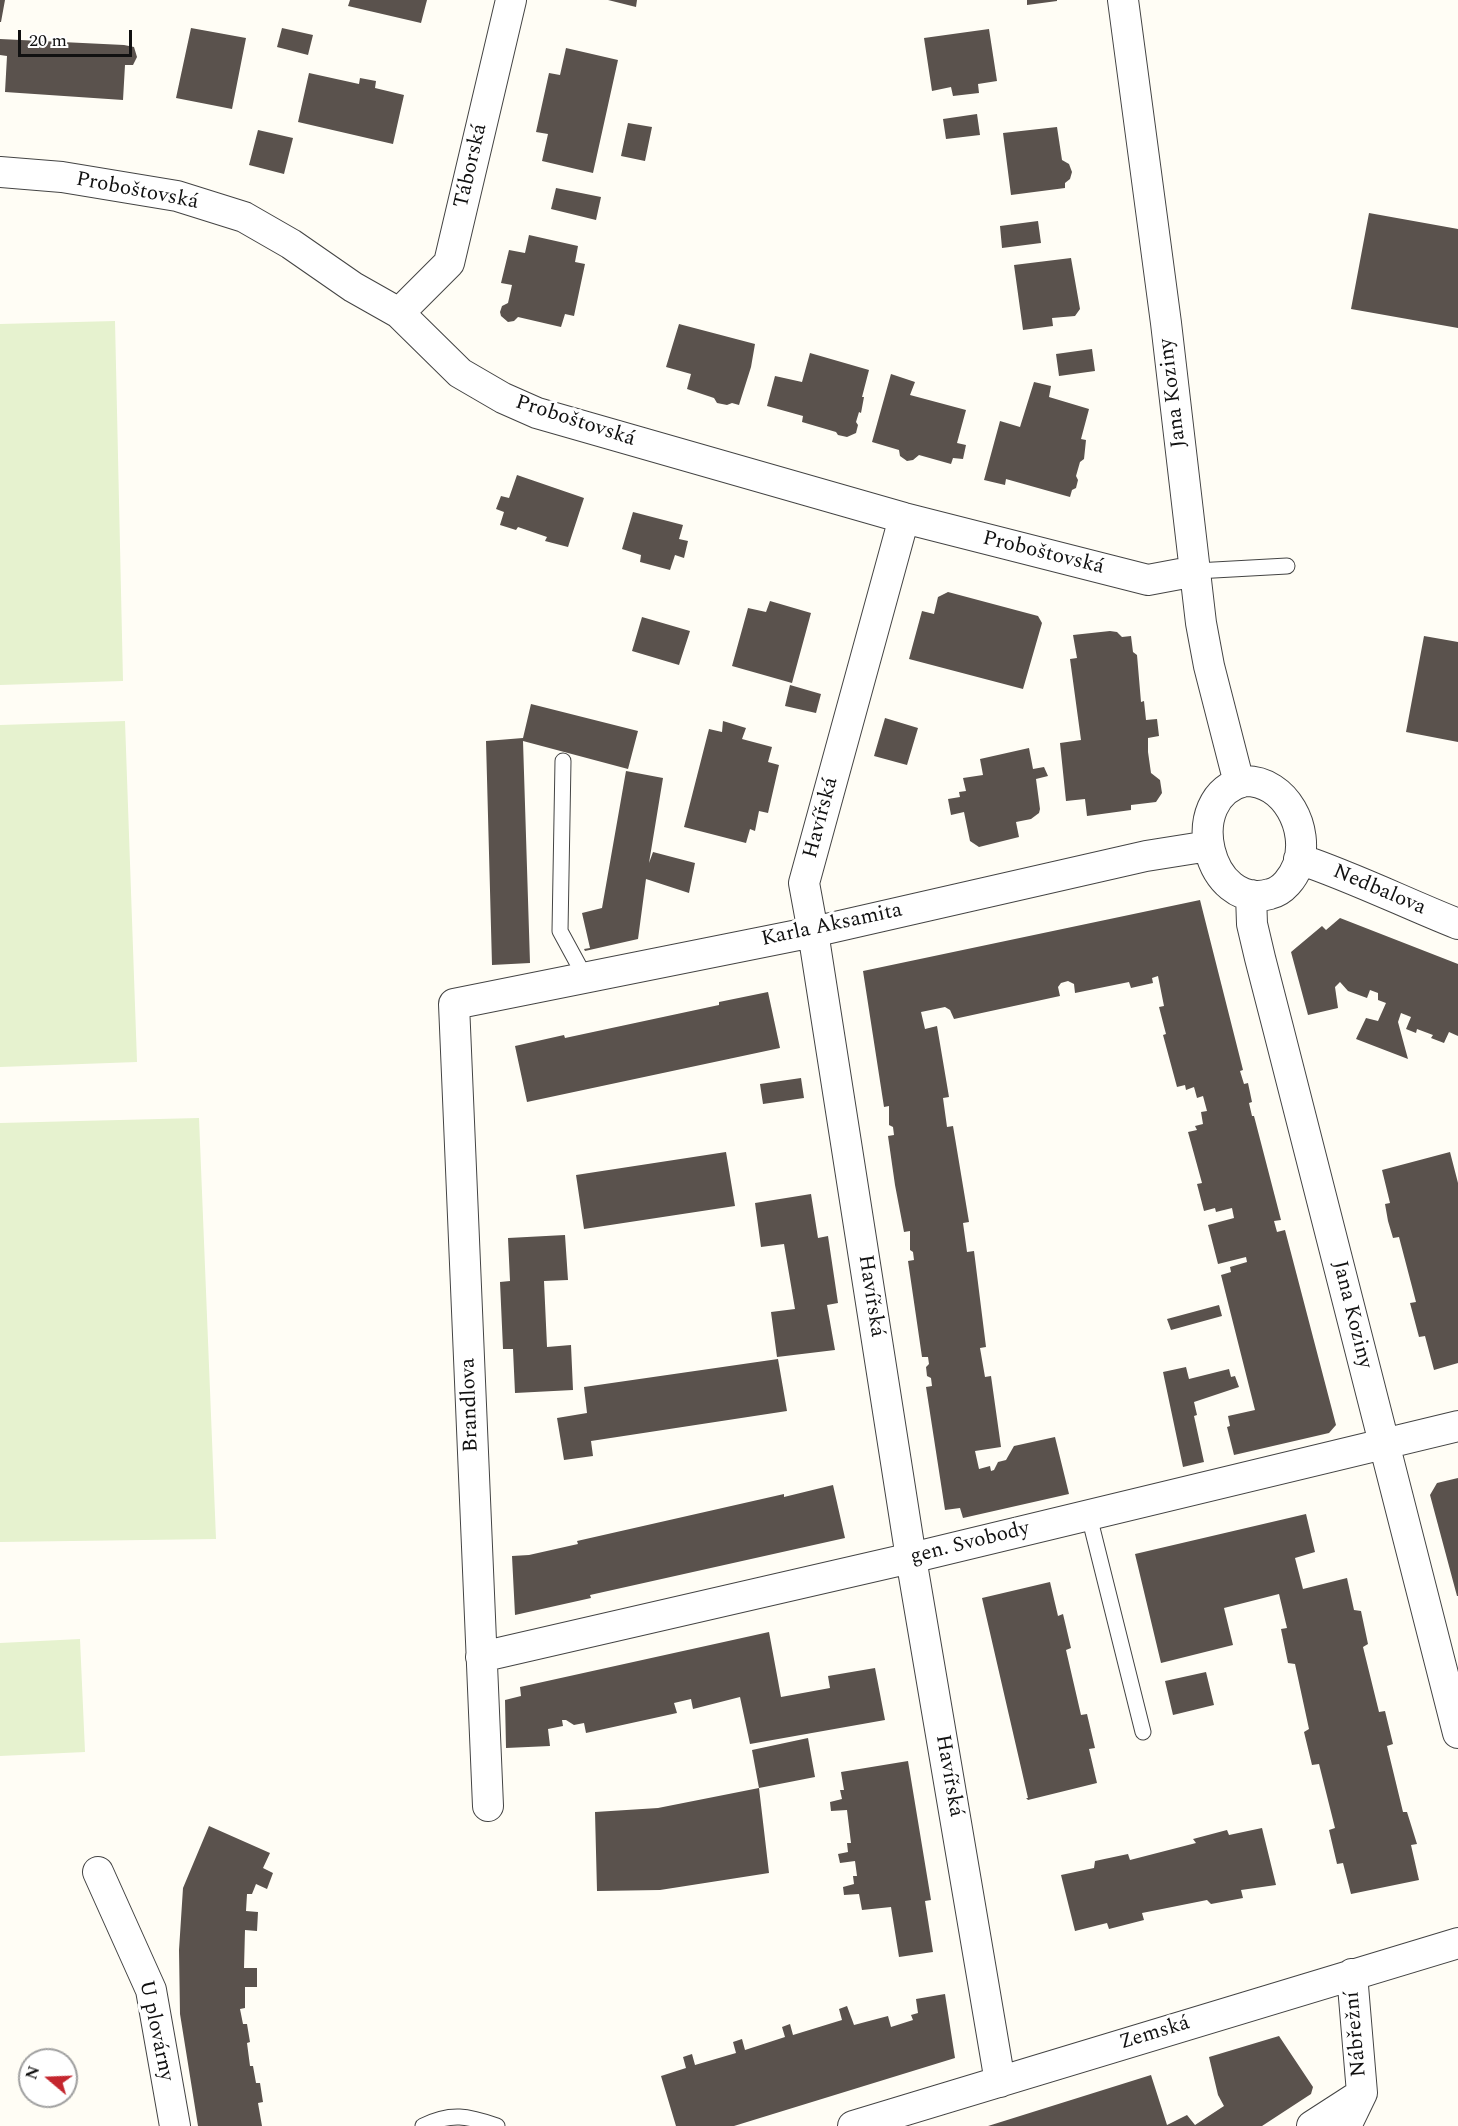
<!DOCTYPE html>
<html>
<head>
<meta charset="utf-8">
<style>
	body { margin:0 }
	#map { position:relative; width:1458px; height:2126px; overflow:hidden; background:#fffdf5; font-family:Spectral,serif }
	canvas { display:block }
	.north { position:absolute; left:18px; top:2048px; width:60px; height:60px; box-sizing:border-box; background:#fff; border:2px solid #a0a0a0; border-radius:50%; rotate:289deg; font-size:16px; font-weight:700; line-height:24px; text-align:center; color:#111 }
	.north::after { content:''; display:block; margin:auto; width:21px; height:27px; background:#c4262e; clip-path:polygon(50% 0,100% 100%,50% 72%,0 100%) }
	.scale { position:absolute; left:18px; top:30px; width:114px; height:27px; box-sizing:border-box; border:3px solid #111; border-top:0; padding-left:8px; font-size:18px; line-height:21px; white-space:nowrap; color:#111; -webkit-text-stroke:4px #fff; paint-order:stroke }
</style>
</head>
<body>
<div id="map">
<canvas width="1458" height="2126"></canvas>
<div class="north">N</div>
<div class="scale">20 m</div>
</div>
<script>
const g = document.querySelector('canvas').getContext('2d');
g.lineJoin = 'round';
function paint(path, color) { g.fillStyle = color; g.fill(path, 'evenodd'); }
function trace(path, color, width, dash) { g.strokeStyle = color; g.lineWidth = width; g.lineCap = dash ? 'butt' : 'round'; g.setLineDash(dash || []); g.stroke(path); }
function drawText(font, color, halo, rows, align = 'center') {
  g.font = font + ' Spectral,serif'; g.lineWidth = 6; g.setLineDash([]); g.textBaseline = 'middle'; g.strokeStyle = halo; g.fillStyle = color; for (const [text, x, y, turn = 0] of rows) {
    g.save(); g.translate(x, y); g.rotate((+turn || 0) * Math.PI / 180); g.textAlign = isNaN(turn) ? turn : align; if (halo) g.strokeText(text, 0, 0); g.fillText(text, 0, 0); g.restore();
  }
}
paint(new Path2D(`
	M 115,321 L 123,681 L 0,685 L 0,324 Z
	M 125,721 L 137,1062 L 0,1067 L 0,725 Z
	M 199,1118 L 216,1539 L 0,1542 L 0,1123 Z
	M 80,1639 L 85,1752 L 0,1756 L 0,1643 Z`), '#e6f2cf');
paint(new Path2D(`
	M 0,0 L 5,0 L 1,22 L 0,22 Z
	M 350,0 L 427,0 L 421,23 L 348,6 Z
	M 608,0 L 637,0 L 636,7 Z
	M 1027,0 L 1057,0 L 1057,1 L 1027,5 Z
	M 191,28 L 246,38 L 232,109 L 176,98 Z
	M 282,28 L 313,35 L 308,55 L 277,47 Z
	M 989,29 L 997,81 L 978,84 L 979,93 L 953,96 L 951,87 L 932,91 L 924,38 Z
	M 0,39 L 124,45 L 134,47 L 137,57 L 133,65 L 125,65 L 123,100 L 5,92 L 7,56 L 0,55 Z
	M 566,48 L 618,60 L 593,173 L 542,161 L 548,134 L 536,132 L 549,73 L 560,75 Z
	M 309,73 L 359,84 L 360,78 L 376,81 L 375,88 L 404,95 L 393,144 L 298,122 Z
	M 977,114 L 980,135 L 946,139 L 943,119 Z
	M 628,123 L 652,127 L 645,161 L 621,156 Z
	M 1057,127 L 1062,160 L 1069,164 L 1072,172 L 1070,179 L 1065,183 L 1065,188 L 1011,195 L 1003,133 Z
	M 258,130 L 293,138 L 284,174 L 249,165 Z
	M 556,188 L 601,197 L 596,220 L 551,209 Z
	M 1369,213 L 1458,229 L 1458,328 L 1351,309 Z
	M 1038,221 L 1041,243 L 1002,248 L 1000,226 Z
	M 529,235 L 578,246 L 575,262 L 585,264 L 574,316 L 565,314 L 561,327 L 518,317 L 514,321 L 508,322 L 501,316 L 500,312 L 502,306 L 508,303 L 512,285 L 501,283 L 509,250 L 525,253 Z
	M 1071,258 L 1080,309 L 1075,316 L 1052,318 L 1053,326 L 1023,330 L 1014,265 Z
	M 679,324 L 755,344 L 751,367 L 739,405 L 732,403 L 727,405 L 717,403 L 714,398 L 687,389 L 691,374 L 666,367 Z
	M 1092,349 L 1095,371 L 1059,376 L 1056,354 Z
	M 810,353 L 869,370 L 862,397 L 864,397 L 861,413 L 859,412 L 856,422 L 858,425 L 856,433 L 847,437 L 838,435 L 836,432 L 802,422 L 803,416 L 767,406 L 775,376 L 802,382 Z
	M 891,374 L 915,382 L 910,395 L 966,410 L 957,443 L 966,445 L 963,459 L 953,458 L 951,464 L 919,455 L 913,460 L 907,461 L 900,456 L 899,450 L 872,442 Z
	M 1034,382 L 1051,386 L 1049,397 L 1089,409 L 1081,439 L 1086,440 L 1084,459 L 1080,462 L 1076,476 L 1078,480 L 1076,488 L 1072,490 L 1070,497 L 1006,479 L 1005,485 L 984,480 L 1000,421 L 1020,427 Z
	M 517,475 L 584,498 L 568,547 L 545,541 L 547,537 L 518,527 L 516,530 L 500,525 L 504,512 L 496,509 L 501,496 L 509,498 Z
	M 633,512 L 683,525 L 679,539 L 688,541 L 684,558 L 675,555 L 670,570 L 640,562 L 641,555 L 622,549 Z
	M 948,592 L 1038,616 L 1042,623 L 1023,689 L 909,659 L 922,611 L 934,614 L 938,597 Z
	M 770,601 L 811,613 L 792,683 L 732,666 L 748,608 L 766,612 Z
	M 642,617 L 690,631 L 679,665 L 632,651 Z
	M 1110,631 L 1117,632 L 1122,637 L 1131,636 L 1133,652 L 1137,655 L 1141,702 L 1144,701 L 1146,720 L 1157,719 L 1159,736 L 1148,738 L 1148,752 L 1151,773 L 1160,780 L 1162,793 L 1156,802 L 1131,805 L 1131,810 L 1087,816 L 1085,799 L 1066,801 L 1060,743 L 1081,740 L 1070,659 L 1077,658 L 1073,635 Z
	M 1424,636 L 1458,642 L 1458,742 L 1406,732 Z
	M 790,685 L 821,694 L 816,713 L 785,706 Z
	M 531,704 L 638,731 L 628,769 L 523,741 L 530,963 L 492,965 L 486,741 L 523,738 Z
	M 885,718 L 918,728 L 907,765 L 874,756 Z
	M 723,721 L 746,728 L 742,739 L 772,747 L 768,762 L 779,765 L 768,813 L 759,811 L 755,831 L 750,829 L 746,843 L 684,827 L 709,729 L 722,732 Z
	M 1029,748 L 1033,769 L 1044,767 L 1048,776 L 1036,779 L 1040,809 L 1039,813 L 1031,819 L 1016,822 L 1019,837 L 979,847 L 970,841 L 964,812 L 951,815 L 948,799 L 960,797 L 959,792 L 966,791 L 963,778 L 983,775 L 980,759 Z
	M 626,771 L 663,778 L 649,863 L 653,852 L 695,863 L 689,893 L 646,879 L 638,939 L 585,951 L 584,949 L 590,948 L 582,913 L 602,908 Z
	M 1200,900 L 1243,1070 L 1240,1071 L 1244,1084 L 1248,1083 L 1252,1102 L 1249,1103 L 1252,1116 L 1254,1116 L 1281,1220 L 1274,1221 L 1277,1232 L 1285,1230 L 1336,1425 L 1329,1433 L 1234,1455 L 1227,1427 L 1230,1426 L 1228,1416 L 1255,1410 L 1221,1275 L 1231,1272 L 1230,1267 L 1247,1262 L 1246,1257 L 1218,1264 L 1208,1225 L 1234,1218 L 1232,1208 L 1216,1212 L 1215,1208 L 1204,1211 L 1197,1184 L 1202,1183 L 1188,1132 L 1197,1130 L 1195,1126 L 1203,1124 L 1201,1112 L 1207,1111 L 1203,1096 L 1197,1098 L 1194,1087 L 1186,1090 L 1185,1085 L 1177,1087 L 1163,1035 L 1166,1034 L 1159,1007 L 1164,1006 L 1158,976 L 1152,978 L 1153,983 L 1131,988 L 1129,982 L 1075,993 L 1074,984 L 1068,981 L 1061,983 L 1058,987 L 1060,996 L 954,1019 L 950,1010 L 945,1007 L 921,1012 L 925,1029 L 937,1026 L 949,1097 L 943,1098 L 947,1127 L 953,1126 L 969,1222 L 963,1223 L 967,1252 L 974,1251 L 986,1347 L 980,1348 L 985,1377 L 991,1376 L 1001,1447 L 975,1451 L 979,1469 L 990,1466 L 991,1471 L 994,1470 L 998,1462 L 1006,1460 L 1014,1446 L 1055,1437 L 1069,1494 L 963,1518 L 960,1508 L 945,1510 L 926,1387 L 932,1386 L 931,1378 L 927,1376 L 926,1367 L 929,1364 L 928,1357 L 922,1357 L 908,1261 L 914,1260 L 913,1252 L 910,1250 L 910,1231 L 904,1232 L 895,1185 L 888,1136 L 894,1135 L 893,1127 L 889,1125 L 889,1106 L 884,1107 L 863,971 Z
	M 1340,918 L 1458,964 L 1458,1036 L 1449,1032 L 1444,1043 L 1431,1038 L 1433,1035 L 1417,1029 L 1416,1033 L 1406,1029 L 1411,1017 L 1401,1013 L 1398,1022 L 1408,1059 L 1356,1039 L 1366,1018 L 1378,1021 L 1386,1003 L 1378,1000 L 1378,993 L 1370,990 L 1367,998 L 1348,991 L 1340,982 L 1335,987 L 1338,1008 L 1308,1015 L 1291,952 L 1322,926 L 1326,930 Z
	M 768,992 L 780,1048 L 527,1102 L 515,1046 L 564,1035 L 565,1038 L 719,1005 L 719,1002 Z
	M 801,1078 L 804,1098 L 763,1104 L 760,1084 Z
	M 726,1152 L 735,1206 L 584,1229 L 576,1175 Z
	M 1450,1152 L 1458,1183 L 1458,1363 L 1434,1370 L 1425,1336 L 1419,1337 L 1410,1303 L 1416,1302 L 1399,1237 L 1393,1238 L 1388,1221 L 1385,1204 L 1390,1203 L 1382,1170 Z
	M 811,1194 L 818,1238 L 828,1236 L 838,1303 L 827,1305 L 835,1350 L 777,1357 L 771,1312 L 795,1309 L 784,1244 L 761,1247 L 755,1203 Z
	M 565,1235 L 568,1280 L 544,1281 L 547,1347 L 571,1345 L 573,1390 L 515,1393 L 513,1349 L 503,1349 L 500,1282 L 510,1281 L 508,1238 Z
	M 1219,1305 L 1222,1316 L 1171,1330 L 1167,1319 Z
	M 778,1359 L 787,1411 L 591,1441 L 593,1456 L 564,1460 L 557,1418 L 587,1413 L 584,1387 Z
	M 1186,1367 L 1189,1379 L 1229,1369 L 1231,1377 L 1235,1376 L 1239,1387 L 1194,1402 L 1197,1415 L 1194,1416 L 1204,1462 L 1183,1467 L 1163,1372 Z
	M 1458,1478 L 1458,1596 L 1457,1596 L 1430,1495 L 1437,1483 Z
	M 833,1485 L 845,1538 L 590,1595 L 591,1598 L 515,1615 L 512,1556 L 529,1555 L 578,1544 L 577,1541 L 784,1494 L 784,1497 Z
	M 1306,1514 L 1315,1552 L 1295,1558 L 1303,1589 L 1347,1578 L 1354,1610 L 1361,1611 L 1368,1644 L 1363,1647 L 1379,1712 L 1385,1711 L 1393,1744 L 1387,1746 L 1403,1812 L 1407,1812 L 1417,1844 L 1411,1845 L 1419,1880 L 1351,1894 L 1343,1863 L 1337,1864 L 1329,1830 L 1335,1828 L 1319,1764 L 1312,1765 L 1304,1732 L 1309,1729 L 1295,1664 L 1288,1663 L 1281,1629 L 1287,1628 L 1279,1594 L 1224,1608 L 1233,1645 L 1161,1663 L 1135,1554 Z
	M 1050,1582 L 1058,1616 L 1063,1614 L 1071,1648 L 1066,1650 L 1081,1715 L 1087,1714 L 1095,1748 L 1089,1749 L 1097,1783 L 1028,1800 L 1026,1798 L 1028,1798 L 982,1598 Z
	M 769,1632 L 781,1697 L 830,1688 L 828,1676 L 875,1668 L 885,1720 L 750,1744 L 740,1697 L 693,1709 L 691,1699 L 674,1703 L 677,1713 L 586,1733 L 584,1723 L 574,1725 L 566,1720 L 562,1720 L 563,1726 L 548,1729 L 550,1746 L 506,1748 L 505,1700 L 521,1696 L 520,1687 Z
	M 1206,1672 L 1214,1705 L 1173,1715 L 1165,1681 Z
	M 808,1738 L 815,1777 L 759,1788 L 752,1750 Z
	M 908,1761 L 931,1900 L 925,1901 L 933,1952 L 899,1957 L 891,1907 L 862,1910 L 859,1894 L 844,1895 L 843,1887 L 854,1884 L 853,1876 L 857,1876 L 855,1861 L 840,1863 L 838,1854 L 848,1852 L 847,1843 L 851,1843 L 847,1810 L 831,1811 L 830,1802 L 842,1799 L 840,1790 L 844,1790 L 841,1772 Z
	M 759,1788 L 769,1873 L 660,1890 L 597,1891 L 595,1812 L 658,1808 Z
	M 209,1826 L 270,1853 L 263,1868 L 273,1873 L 267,1889 L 256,1884 L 252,1894 L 247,1894 L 246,1911 L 258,1912 L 257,1931 L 245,1930 L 244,1968 L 257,1968 L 257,1987 L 245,1987 L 245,2008 L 240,2009 L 243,2024 L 247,2024 L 250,2042 L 247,2043 L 250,2066 L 253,2066 L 256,2083 L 260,2083 L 263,2102 L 258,2103 L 262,2126 L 198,2126 L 180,2014 L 179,1950 L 183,1888 Z
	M 1262,1828 L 1276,1885 L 1241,1890 L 1243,1898 L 1211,1904 L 1207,1900 L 1142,1913 L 1144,1920 L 1109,1929 L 1107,1923 L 1075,1931 L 1061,1875 L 1094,1868 L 1095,1861 L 1128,1854 L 1130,1860 L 1196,1843 L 1193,1839 L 1227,1830 L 1229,1835 Z
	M 945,1994 L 955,2058 L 734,2126 L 676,2126 L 661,2076 L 686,2068 L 683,2057 L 692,2054 L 695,2065 L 736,2053 L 733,2042 L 742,2039 L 745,2050 L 785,2037 L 782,2027 L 790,2024 L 793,2035 L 842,2020 L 839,2009 L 847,2006 L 854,2025 L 888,2016 L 891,2027 L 913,2020 L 911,2015 L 918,2013 L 916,1999 Z
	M 1279,2036 L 1313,2087 L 1311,2094 L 1262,2126 L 988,2126 L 1151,2075 L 1167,2125 L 1187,2115 L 1195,2125 L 1224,2106 L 1218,2095 L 1209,2057 Z`), '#5a524d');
const lane = new Path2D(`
	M 1196,571 L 1287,566
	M 563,761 L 560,931 L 585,977
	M 1089,1516 L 1143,1732
	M 423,2126 C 451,2112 468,2116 497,2126`);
const street = new Path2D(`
	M 1123,0 L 1166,323 L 1201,623 L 1209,666 L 1239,783
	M 0,172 L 62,177 L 177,196 L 244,217 L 291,244 L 353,287 L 399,313 L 460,373 L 503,398 L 537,413 L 904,518 L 1148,580 L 1196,571
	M 399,313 L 449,263 L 511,0
	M 904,518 L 804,883 L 813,932 L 911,1558 L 1000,2082
	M 1245,781 C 1286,781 1310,829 1298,865 C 1293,878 1283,891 1270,894 C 1209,912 1179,797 1245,781 Z
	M 1299,859 C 1353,877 1405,903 1458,924
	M 1251,895 L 1252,924 L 1260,958 C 1327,1216 1390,1475 1458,1733
	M 481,1657 L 911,1558 L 1458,1426
	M 488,1806 L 454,1004 L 813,932 L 1146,856 L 1209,846
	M 98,1872 L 151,1990 L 175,2126
	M 853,2126 L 1458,1943
	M 1312,2126 L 1360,2095
	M 1346,2126 L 1362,2093 L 1352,1974`);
trace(lane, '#444', 17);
trace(street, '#444', 32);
trace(lane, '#fff', 15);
trace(street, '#fff', 30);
drawText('21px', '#111', '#fff', [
	["Táborská",472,166,-77],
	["Proboštovská",137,192,11],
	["Jana Koziny",1174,393,-97],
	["Proboštovská",575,422,18],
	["Proboštovská",1043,554,14],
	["Havířská",822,818,-75],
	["Nedbalova",1379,891,23],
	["Karla Aksamita",832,926,-12],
	["Havířská",870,1296,81],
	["Jana Koziny",1351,1315,76],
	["Brandlova",471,1405,-92],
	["gen. Svobody",970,1544,-14],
	["Havířská",948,1776,80],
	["U plovárny",155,2031,78],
	["Zemská",1155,2034,-17],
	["Nábřežní",1357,2034,-95]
]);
</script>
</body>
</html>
